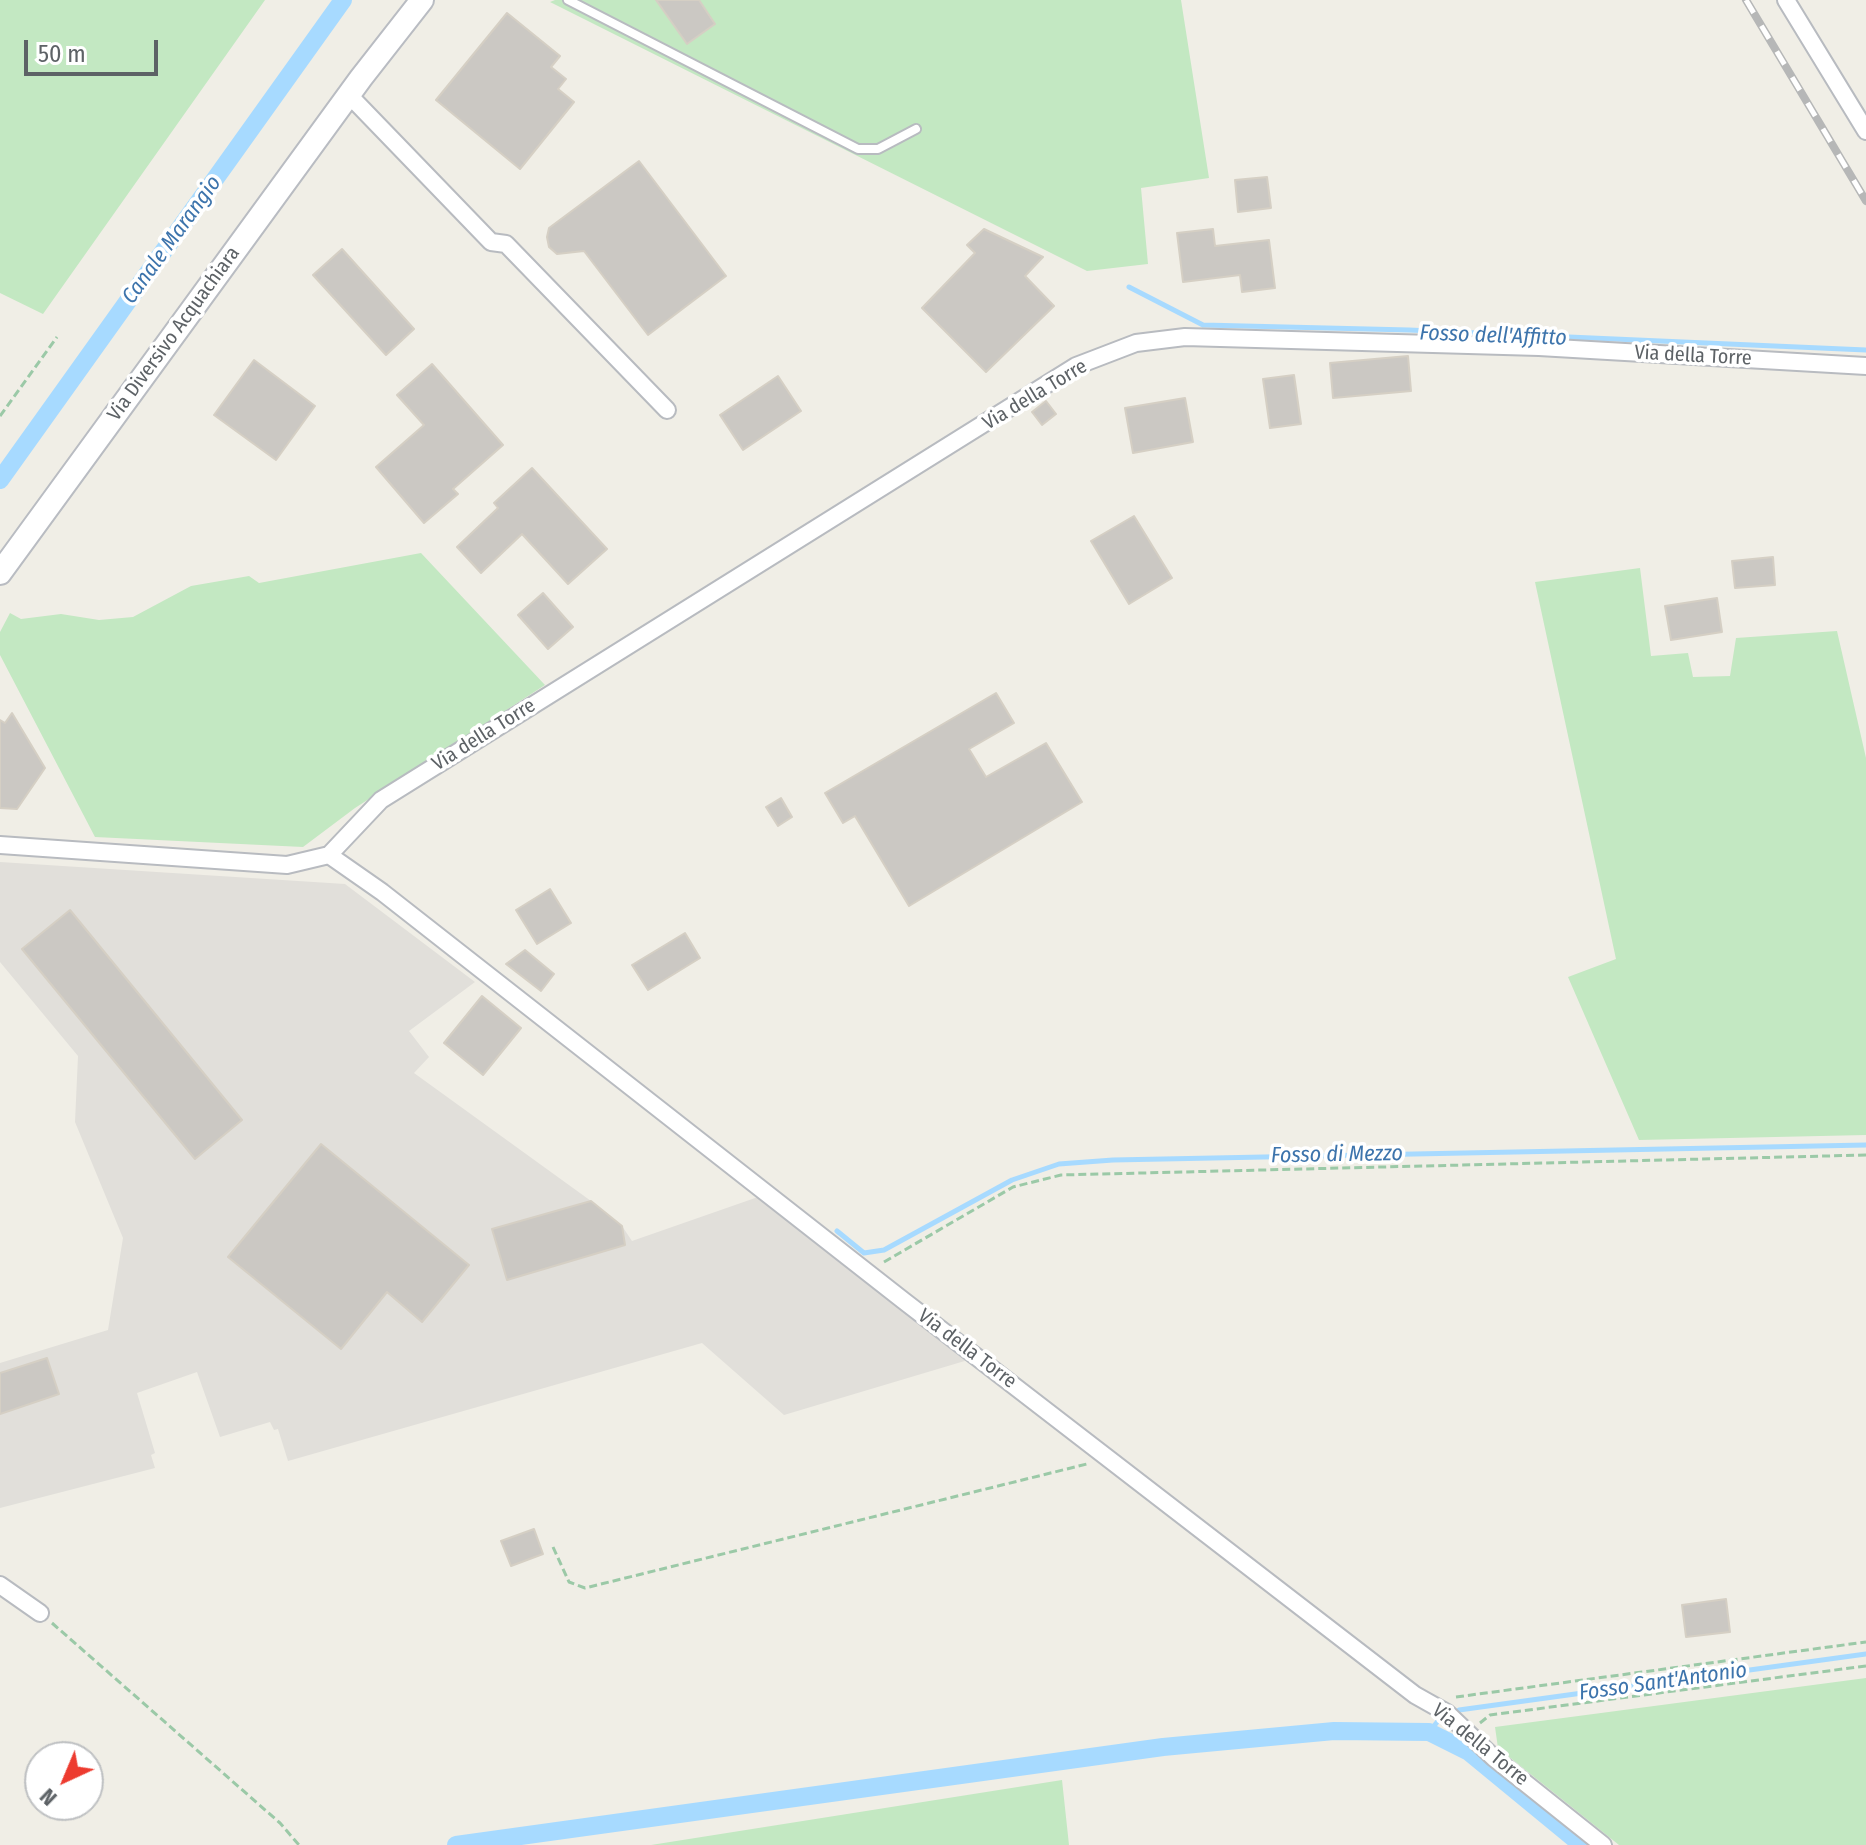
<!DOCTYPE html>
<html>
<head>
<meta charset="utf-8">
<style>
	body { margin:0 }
	#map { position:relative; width:1866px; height:1845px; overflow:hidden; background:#f0eee6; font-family:"Fira Sans Condensed",sans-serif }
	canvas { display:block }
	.north { position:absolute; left:24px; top:1741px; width:80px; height:80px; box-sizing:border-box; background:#fff; border:2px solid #bec0c2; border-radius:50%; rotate:224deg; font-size:22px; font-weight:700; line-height:32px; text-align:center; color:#5d6266 }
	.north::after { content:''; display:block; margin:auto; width:28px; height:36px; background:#ed3b2f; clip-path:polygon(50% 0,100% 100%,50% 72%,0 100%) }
	.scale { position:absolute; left:24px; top:40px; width:134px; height:36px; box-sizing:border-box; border:4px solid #5d6266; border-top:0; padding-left:10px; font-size:24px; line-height:28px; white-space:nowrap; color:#5d6266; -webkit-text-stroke:6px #fff; paint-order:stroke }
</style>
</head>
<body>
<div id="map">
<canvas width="1866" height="1845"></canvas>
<div class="north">N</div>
<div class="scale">50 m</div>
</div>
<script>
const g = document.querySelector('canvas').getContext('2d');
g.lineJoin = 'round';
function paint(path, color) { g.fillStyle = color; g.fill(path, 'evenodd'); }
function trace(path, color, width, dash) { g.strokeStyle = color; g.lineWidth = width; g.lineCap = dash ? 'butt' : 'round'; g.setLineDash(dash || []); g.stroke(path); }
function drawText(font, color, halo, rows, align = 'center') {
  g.font = font + ' "Fira Sans Condensed",sans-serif'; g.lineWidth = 7; g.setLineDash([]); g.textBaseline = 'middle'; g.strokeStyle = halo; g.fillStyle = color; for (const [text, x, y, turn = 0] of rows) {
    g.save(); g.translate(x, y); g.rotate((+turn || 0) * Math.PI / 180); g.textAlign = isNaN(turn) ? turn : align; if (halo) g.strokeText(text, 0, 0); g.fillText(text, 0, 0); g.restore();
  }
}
paint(new Path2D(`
	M 0,862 L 345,884 L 475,982 L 409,1031 L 429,1057 L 414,1073 L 591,1201 L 622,1226 L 632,1241 L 758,1197 L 968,1360 L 784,1415 L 702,1343 L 288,1461 L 278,1429 L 274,1430 L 270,1422 L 220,1437 L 197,1372 L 137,1393 L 155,1453 L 151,1455 L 155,1468 L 0,1508 L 0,1363 L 108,1330 L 123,1238 L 75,1122 L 78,1056 L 0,962 Z`), '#e1dfda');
paint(new Path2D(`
	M 0,0 L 265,0 L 43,314 L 0,293 Z
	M 555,0 L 1181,0 L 1209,178 L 1141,188 L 1148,264 L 1087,271 L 550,2 Z
	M 421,553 L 545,685 L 355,808 L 303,847 L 95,837 L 0,655 L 0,632 L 10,613 L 21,619 L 61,614 L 99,620 L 133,617 L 191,586 L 249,576 L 259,583 Z
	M 1640,568 L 1651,656 L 1688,653 L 1693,677 L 1730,676 L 1736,638 L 1837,631 L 1866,758 L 1866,1135 L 1639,1140 L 1568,977 L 1616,959 L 1535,582 Z
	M 1866,1678 L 1866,1845 L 1619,1845 L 1498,1748 L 1495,1727 Z
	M 1062,1780 L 1069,1845 L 651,1845 Z`), '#c3e8c2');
trace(new Path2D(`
	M 1129,287 L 1203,325 L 1409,330 L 1866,350
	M 837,1231 L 864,1253 L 884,1250 L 1012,1180 L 1059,1164 L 1113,1160 L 1866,1145
	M 1459,1710 L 1866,1654
	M 1429,1732 L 1438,1721`), '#a7daff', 5);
trace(new Path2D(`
	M 0,480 L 343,0
	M 456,1845 L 1163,1747 L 1334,1731 L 1429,1732 L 1469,1752 L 1582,1845`), '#a7daff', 18);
const building = new Path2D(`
	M 656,0 L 699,0 L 715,24 L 687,44 Z
	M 507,13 L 560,56 L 551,67 L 566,79 L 558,89 L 574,102 L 520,169 L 436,100 Z
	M 639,161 L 726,276 L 648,335 L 584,251 L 557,254 L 549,247 L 547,237 L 549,228 Z
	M 1267,177 L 1271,208 L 1238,212 L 1235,180 Z
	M 984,229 L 1043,257 L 1025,276 L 1054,306 L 986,372 L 922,308 L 975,253 L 967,245 Z
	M 1213,229 L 1215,246 L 1269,240 L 1275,288 L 1242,292 L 1240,275 L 1183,282 L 1177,233 Z
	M 342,249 L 414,329 L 386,355 L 313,275 Z
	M 1408,356 L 1411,391 L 1333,398 L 1330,363 Z
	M 254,360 L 315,406 L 276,460 L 214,415 Z
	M 432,364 L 503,445 L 453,489 L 458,494 L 424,523 L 376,467 L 424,425 L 397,395 Z
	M 1294,375 L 1301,424 L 1270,428 L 1263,379 Z
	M 778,376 L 801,411 L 743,450 L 720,415 Z
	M 1185,398 L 1193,442 L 1133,453 L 1125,408 Z
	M 1046,401 L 1056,414 L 1042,425 L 1032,412 Z
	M 532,468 L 607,549 L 568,584 L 522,534 L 481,573 L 457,547 L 498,508 L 494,503 Z
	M 1134,516 L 1172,578 L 1129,604 L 1091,541 Z
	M 1773,557 L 1775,585 L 1735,588 L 1732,561 Z
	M 543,593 L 573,627 L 548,649 L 518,615 Z
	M 1717,598 L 1722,632 L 1671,640 L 1665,606 Z
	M 996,693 L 1014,723 L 969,749 L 986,777 L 1046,743 L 1082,802 L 909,906 L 855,816 L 843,823 L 825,793 Z
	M 12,713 L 45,768 L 17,809 L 0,808 L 0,720 L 5,723 Z
	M 781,798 L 792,817 L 778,826 L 766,807 Z
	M 550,889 L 571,923 L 537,944 L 516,910 Z
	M 70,910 L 242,1120 L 195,1159 L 22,949 Z
	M 685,933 L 700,958 L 648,990 L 632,965 Z
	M 525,950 L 554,974 L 541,991 L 506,964 Z
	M 482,996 L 521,1028 L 483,1075 L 444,1043 Z
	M 321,1144 L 469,1265 L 422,1322 L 387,1292 L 341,1349 L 228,1257 Z
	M 591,1201 L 622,1226 L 625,1245 L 507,1280 L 492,1229 Z
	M 47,1358 L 59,1394 L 0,1414 L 0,1373 Z
	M 534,1529 L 543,1554 L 511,1566 L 501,1541 Z
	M 1726,1599 L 1730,1632 L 1686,1637 L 1682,1605 Z`);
paint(building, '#cbc8c3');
trace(building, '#d5cfc4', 2);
const lane = new Path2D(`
	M 568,0 L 858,149 L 878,149 L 916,129`);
const street = new Path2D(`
	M 1786,0 L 1866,131
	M 349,95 L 491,242 L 506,244 L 667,410
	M 0,845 L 287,865 L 329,855 L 382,892 L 904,1301 L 1415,1695 L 1447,1713 L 1494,1758 L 1603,1845
	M 329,855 L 381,800 L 1076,366 L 1136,343 L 1185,337 L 1539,347 L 1866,366
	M 0,1585 L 40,1613`);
const secondary = new Path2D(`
	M 0,573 L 361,78 L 422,0`);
trace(lane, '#b8bbc0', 12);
trace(street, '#b8bbc0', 20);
trace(secondary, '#b9bcc2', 26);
trace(new Path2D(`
	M 0,416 L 57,337
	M 884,1262 L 1013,1187 L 1061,1175 L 1866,1155
	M 553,1547 L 569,1582 L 585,1588 L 1087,1464
	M 52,1623 L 280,1823 L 299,1845
	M 1456,1697 L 1866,1642
	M 1480,1723 L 1490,1715 L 1866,1666`), '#9bc9a7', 3, [8, 4]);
trace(lane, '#fff', 8);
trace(street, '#fff', 16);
trace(secondary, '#fff', 22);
const rail = new Path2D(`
	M 1746,0 L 1866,201`);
trace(rail, '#b6b7b7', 8);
trace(rail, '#fff', 5, [15]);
drawText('20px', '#5d6266', '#fff', [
	["Via Diversivo Acquachiara",174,334,-54],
	["Via della Torre",1693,356,3],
	["Via della Torre",1035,395,-31],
	["Via della Torre",484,735,-32],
	["Via della Torre",967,1349,37],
	["Via della Torre",1480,1745,39]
]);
drawText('italic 22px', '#3d74ac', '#fff', [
	["Canale Marangio",172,240,-54],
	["Fosso dell'Affitto",1493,336,2],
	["Fosso di Mezzo",1337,1155,-1],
	["Fosso Sant'Antonio",1663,1682,-8]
]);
</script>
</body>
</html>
